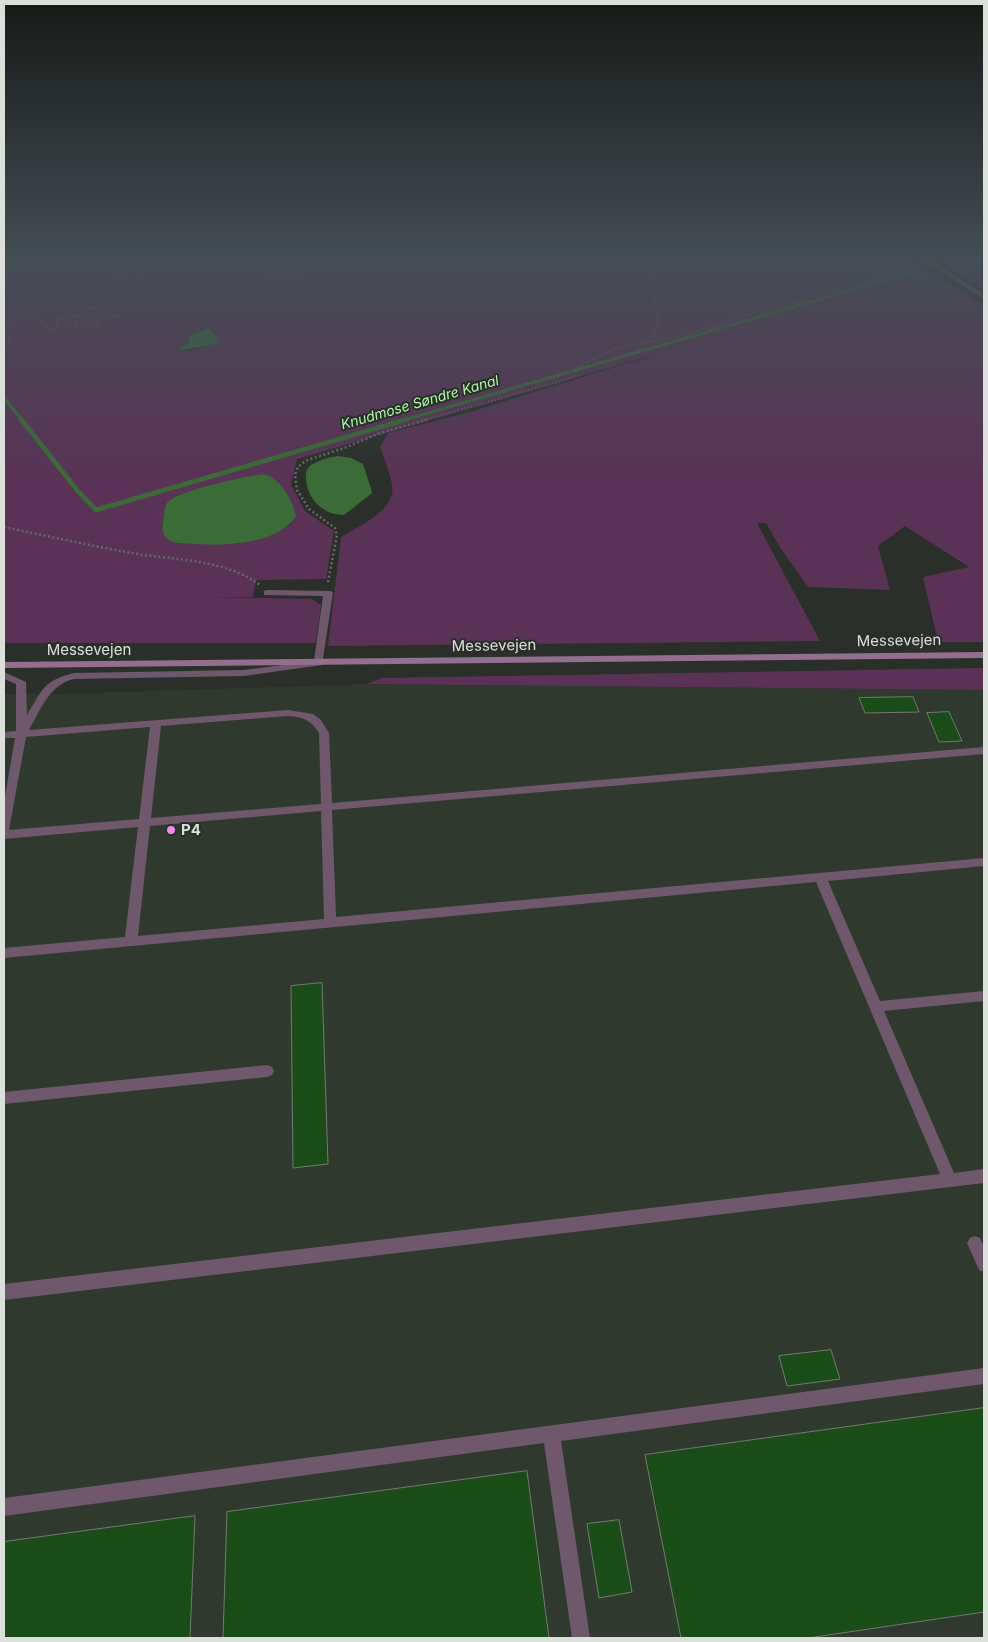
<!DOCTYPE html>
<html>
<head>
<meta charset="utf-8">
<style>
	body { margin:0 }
	#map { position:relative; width:988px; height:1642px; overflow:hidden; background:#2a2f29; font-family:Inter,sans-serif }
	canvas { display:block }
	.frame { position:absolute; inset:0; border:5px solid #dce0db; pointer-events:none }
</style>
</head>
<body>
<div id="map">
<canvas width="988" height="1642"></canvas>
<div class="frame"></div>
</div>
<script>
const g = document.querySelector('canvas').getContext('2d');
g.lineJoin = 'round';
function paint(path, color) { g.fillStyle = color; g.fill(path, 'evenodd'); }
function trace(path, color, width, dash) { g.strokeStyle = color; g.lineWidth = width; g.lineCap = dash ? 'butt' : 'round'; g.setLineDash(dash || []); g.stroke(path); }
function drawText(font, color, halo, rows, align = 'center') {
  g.font = font + ' Inter,sans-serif'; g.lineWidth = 4; g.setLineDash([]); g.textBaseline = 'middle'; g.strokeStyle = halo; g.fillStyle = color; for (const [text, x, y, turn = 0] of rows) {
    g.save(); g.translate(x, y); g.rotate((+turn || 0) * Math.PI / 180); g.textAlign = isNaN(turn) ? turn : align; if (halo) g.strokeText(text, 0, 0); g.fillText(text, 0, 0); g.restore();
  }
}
paint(new Path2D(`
	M 366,684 L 984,690 L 984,1638 L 4,1638 L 4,694 L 59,694 Z`), '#2f392e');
paint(new Path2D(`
	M 4,255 L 903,255 L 984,306 L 984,642 L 938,642 L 923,577 L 969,567 L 905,526 L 878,546 L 890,590 L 808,587 L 781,549 L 766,523 L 757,523 L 820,641 L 328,646 L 341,537 C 359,526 397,510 392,484 C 390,472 384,459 380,447 L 388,433 L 470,412 L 670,350 L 297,459 L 291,485 L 305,511 L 334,531 L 326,579 L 256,580 L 253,597 L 208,597 L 312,599 L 321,605 L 316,643 L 4,643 ZM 202,330 L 219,341 L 217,344 L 185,351 L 177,350 L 188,343 L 190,336 ZM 264,474 L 291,524 L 272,534 L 236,544 L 161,528 L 171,499 L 211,486 Z
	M 973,255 L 984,255 L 984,290 L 941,263 Z
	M 984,668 L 984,690 L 366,684 L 382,678 Z`), '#5a3256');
paint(new Path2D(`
	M 207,329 L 211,330 L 219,341 L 217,344 L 177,351 L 188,343 L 190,335 Z
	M 338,456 L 351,458 L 363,464 L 372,492 L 371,494 L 344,515 C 323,515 307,499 306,478 C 305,473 307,468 311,465 C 319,460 329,457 338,456 Z
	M 264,474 C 280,478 293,500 296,516 C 277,545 224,546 194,544 C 187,543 177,544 171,541 C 163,537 161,530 163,522 C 165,515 163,506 169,501 C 181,490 246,476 264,474 Z`), '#3b6c37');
trace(new Path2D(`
	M 4,259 L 10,255
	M 951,265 L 960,258 L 973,255
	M 4,398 L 22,420
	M 404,420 L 906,274 L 924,271`), '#3b6c37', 3);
trace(new Path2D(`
	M 21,419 L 77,490 L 96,510 L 408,419`), '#3b6c37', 4.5);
const building = new Path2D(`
	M 913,697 L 919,712 L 865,713 L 859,698 Z
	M 949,712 L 962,741 L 939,742 L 927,713 Z
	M 322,983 L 328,1164 L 293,1168 L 291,986 Z
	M 831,1350 L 840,1379 L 787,1386 L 779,1356 Z
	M 984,1408 L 984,1612 L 808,1638 L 681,1638 L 645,1455 Z
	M 527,1471 L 549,1638 L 223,1638 L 227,1512 Z
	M 195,1516 L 190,1638 L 4,1638 L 4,1542 Z
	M 619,1520 L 632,1592 L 599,1598 L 587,1524 Z`);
paint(building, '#1a4c17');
trace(building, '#727971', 1);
trace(new Path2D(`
	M 138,255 L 134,261 L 145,287 L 170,298 L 216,295 L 364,255
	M 615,255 L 648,271 L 652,275 L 659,330 L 643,343
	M 946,259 L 962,255
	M 4,325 L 27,314 L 35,316 L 50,330 L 57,329 L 57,319 L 62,317 L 72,327 L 77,327 L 74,316 L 78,315 L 88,325 L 98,326 L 88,307 L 90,306 L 105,314 L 120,317 L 112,309 L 111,304 L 118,275 L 134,261
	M 4,332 L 11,342 L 4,346
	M 424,420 L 562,381 L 575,376 L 576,372 L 574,369 L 615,348 L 672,338 L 712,327 L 741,316 L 807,300 L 819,291 L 836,290 L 918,267`), '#646963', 2, [1, 2.5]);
trace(new Path2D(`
	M 4,527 C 46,536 89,545 131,553 C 173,560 225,559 260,585
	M 328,582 L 337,535 L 335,528 L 309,509 L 297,490 L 295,475 L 298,467 L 305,461 L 347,447 L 380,433 L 429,419`), '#646963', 2.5, [2, 2.5]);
paint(new Path2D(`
	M 267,590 L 331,591 L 333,593 L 322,665 L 244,676 L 74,679 C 49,685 41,709 29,730 L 288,710 L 313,714 L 321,720 L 329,733 L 332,803 L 984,747 L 984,754 L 332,810 L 336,917 L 984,858 L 984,866 L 828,881 L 880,1001 L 984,991 L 984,1001 L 884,1011 L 954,1173 L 984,1169 L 984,1183 L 4,1300 L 4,1284 L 940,1174 L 816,882 L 4,958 L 4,948 L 125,937 L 138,827 L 4,839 L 4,802 L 15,738 L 4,738 L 4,732 L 16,731 L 16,684 L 4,679 L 4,672 L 26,682 L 27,715 C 43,689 43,681 74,673 L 244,670 L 314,661 L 323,596 L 264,595 L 264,591 ZM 288,716 C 303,717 311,720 319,733 L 321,804 L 151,818 L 161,726 ZM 150,727 L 139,819 L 9,830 L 26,737 ZM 321,811 L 324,919 L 138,936 L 150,826 Z
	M 267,1065 L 272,1067 L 274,1071 L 272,1075 L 267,1077 L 4,1104 L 4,1092 Z
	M 975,1236 L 980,1238 L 984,1247 L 984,1272 L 979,1270 L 967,1243 L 970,1238 Z
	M 984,1368 L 984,1384 L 561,1441 L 590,1638 L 572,1638 L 544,1443 L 4,1516 L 4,1498 Z`), '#6f586c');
paint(new Path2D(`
	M 915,255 L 922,255 L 984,294 L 984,299 Z`), '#6f586c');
paint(new Path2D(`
	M 984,652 L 984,658 L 4,668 L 4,662 Z`), '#946e8f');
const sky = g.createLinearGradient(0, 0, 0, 484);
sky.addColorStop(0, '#171a17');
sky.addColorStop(0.53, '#444d54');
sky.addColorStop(1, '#444d5400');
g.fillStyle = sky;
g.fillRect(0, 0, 988, 484);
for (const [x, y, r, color] of [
	[171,830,5,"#f688ed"]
]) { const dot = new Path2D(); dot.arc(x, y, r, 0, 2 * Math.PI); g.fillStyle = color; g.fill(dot); trace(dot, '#2a2f29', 2); }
drawText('italic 14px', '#aff7a8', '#2a2f29', [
	["Knudmose Søndre Kanal",420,403,-16]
]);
drawText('15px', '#dce0db', '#2a2f29', [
	["Messevejen",899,641,-1],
	["Messevejen",494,646,-1],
	["Messevejen",89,650]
]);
drawText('bold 15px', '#dce0db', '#2a2f29', [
	["P4",181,830]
], 'left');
</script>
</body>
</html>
